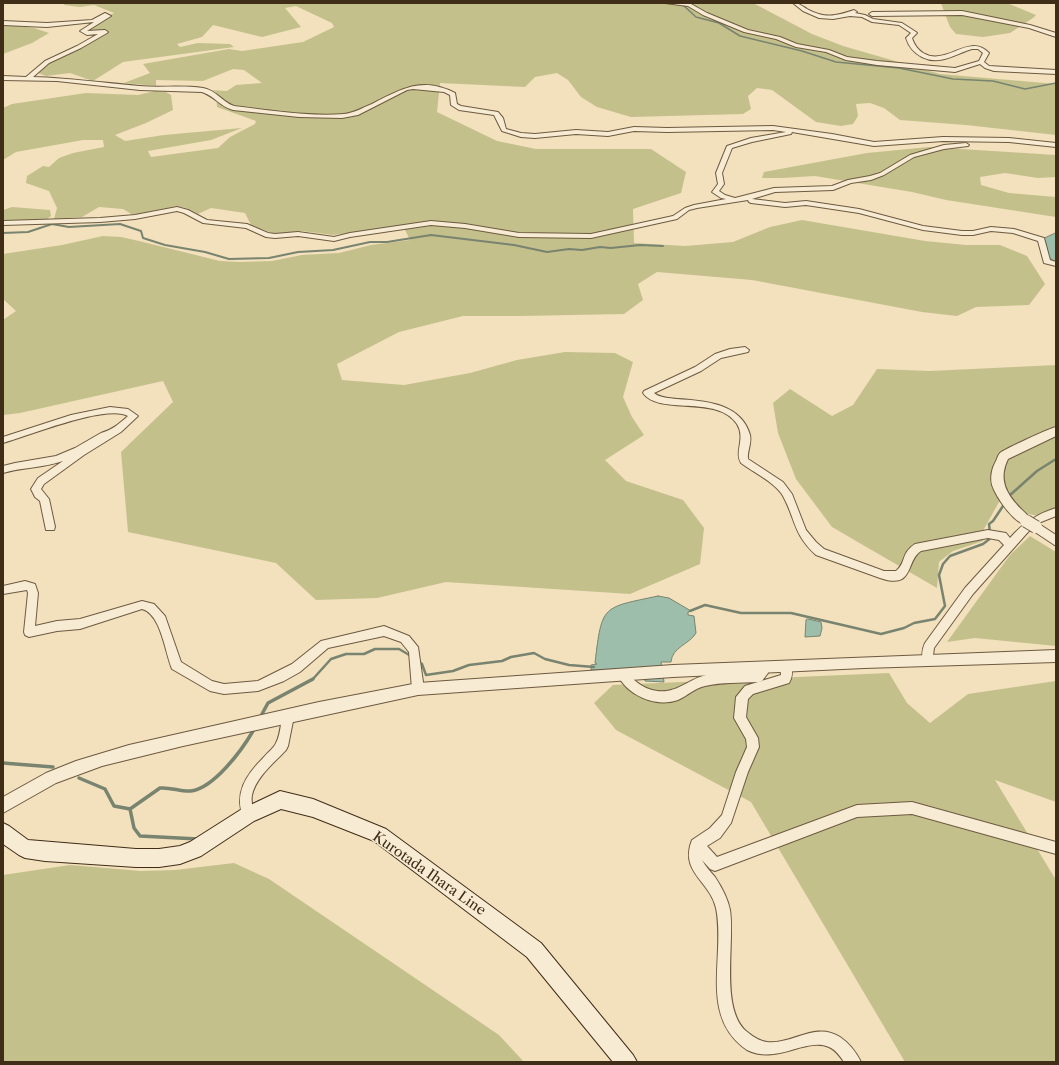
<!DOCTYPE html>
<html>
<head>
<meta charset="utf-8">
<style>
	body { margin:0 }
	#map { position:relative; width:1059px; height:1065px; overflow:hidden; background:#f3e0bd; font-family:"Libre Caslon Text",serif }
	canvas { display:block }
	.frame { position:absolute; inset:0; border:4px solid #402d17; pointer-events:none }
</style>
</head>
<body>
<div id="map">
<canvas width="1059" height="1065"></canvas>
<div class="frame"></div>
</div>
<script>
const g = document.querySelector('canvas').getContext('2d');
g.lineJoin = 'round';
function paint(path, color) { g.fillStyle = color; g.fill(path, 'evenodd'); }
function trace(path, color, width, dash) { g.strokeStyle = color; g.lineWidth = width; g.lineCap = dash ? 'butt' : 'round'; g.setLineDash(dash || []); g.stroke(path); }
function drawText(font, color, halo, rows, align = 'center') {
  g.font = font + ' "Libre Caslon Text",serif'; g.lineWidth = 3; g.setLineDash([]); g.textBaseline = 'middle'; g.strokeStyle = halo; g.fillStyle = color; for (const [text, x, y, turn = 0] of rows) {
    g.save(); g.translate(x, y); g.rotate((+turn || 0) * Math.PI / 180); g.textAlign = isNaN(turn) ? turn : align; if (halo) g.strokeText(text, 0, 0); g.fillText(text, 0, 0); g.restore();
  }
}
paint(new Path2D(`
	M 65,3 L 753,3 L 812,34 L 843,46 L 940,74 L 1056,84 L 1056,135 L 966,125 L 900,120 L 884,108 L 870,103 L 856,104 L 858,116 L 853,124 L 841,126 L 816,122 L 772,90 L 757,88 L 748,96 L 751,109 L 743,114 L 631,117 L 597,107 L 581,97 L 568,80 L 557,73 L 535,77 L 525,87 L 440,83 L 437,112 L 497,141 L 536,149 L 651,149 L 686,172 L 681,193 L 633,209 L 634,243 L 685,246 L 733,242 L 770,227 L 802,220 L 925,241 L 966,245 L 1000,245 L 1027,256 L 1045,284 L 1029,305 L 976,307 L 957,316 L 922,312 L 752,280 L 657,272 L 638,284 L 643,300 L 624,314 L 520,316 L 463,316 L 399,332 L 337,364 L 342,380 L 404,385 L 470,373 L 517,360 L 565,352 L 615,353 L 633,362 L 623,397 L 632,417 L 644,435 L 605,460 L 626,481 L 683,500 L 704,528 L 700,564 L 630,594 L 446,582 L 377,598 L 316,600 L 276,563 L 128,532 L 121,452 L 173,402 L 163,381 L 20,413 L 3,415 L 3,320 L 16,311 L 3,299 L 3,254 L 62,245 L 103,236 L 121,237 L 139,241 L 220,261 L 240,262 L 272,261 L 302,255 L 339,253 L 371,245 L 410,240 L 403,226 L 333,235 L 302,231 L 275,234 L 251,225 L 245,213 L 211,208 L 198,214 L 186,208 L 177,206 L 133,215 L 123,209 L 99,207 L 82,217 L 54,219 L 57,208 L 49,191 L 26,183 L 27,176 L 43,166 L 49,167 L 59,158 L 73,153 L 104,147 L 103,140 L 83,140 L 16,152 L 3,160 L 3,108 L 12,104 L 86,93 L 138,95 L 155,91 L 166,92 L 171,95 L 173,110 L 146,123 L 115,135 L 125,141 L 164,135 L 242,128 L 211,140 L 148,151 L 151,157 L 218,148 L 230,137 L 255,124 L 256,121 L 217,107 L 216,92 L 208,90 L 227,91 L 236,85 L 262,83 L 244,70 L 233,69 L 203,81 L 156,80 L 156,86 L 124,83 L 150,73 L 143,64 L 229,49 L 242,51 L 303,42 L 334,27 L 332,23 L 296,6 L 285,8 L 301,27 L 262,37 L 213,25 L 202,37 L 177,44 L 180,47 L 198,43 L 230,44 L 234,47 L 123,62 L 93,81 L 70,73 L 46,76 L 38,73 L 44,66 L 107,32 L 86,32 L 86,30 L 114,13 L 94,5 L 80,7 L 64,5 Z
	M 941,3 L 1007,3 L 1036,15 L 1033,18 L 1010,33 L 983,37 L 956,34 L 950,27 Z
	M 3,24 L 34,28 L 49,33 L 32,43 L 3,54 Z
	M 929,147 L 1056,155 L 1056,177 L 1038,178 L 1005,173 L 980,177 L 981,185 L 1009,193 L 1056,197 L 1056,217 L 946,200 L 912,192 L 815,176 L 782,178 L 762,178 L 764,172 L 867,153 Z
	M 12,207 L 50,210 L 51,216 L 46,220 L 3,220 L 3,210 Z
	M 1056,365 L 1056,518 L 1027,514 L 1013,501 L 999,502 L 984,529 L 983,541 L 953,551 L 939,562 L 937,588 L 832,527 L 796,479 L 778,433 L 773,403 L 790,389 L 832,416 L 853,405 L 877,369 L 930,371 Z
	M 1030,536 L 1056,552 L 1056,646 L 975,638 L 947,642 L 1010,555 Z
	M 889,673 L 907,703 L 930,723 L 968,694 L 1056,681 L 1056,802 L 995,780 L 1056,880 L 1056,1062 L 905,1062 L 751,802 L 616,730 L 594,703 L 613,685 Z
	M 234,863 L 269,879 L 499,1035 L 524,1062 L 4,1062 L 3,875 L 70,865 L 141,871 L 175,870 Z`), '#c3c08c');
const water = new Path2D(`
	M 1056,233 L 1056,262 L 1049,258 L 1045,240 L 1032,235 L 1044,238 Z
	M 658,596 L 669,598 L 691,611 L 688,612 L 688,615 L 694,616 L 696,633 C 690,644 672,647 671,662 L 661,662 L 664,682 L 645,681 L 642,668 L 591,670 L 591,665 L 597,664 L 595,663 C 602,604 602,608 658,596 Z
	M 808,619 L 821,622 L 822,628 L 820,636 L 805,637 L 806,620 Z`);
paint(water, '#9dbeaa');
trace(water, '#78846f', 1);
trace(new Path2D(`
	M 677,3 L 684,6 L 696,17 L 719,23 L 740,36 L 802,51 L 836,62 L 899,68 L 953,79 L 993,81 L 1025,89 L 1056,83`), '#78846f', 1.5);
trace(new Path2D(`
	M 3,233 L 28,232 L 52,224 L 69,227 L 120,224 L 141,231 L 143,238 L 165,245 L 205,252 L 229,259 L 269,258 L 298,252 L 333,250 L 370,242 L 387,242 L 431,235 L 514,245 L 547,252 L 569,249 L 582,250 L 600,247 L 611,248 L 640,245 L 663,246`), '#78846f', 2);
trace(new Path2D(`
	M 1009,496 L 1037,471 L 1056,459
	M 990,533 L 989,524 L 993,521 L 1003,506
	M 690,611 L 705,605 L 741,613 L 791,613 L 881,634 L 904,628 L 914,623 L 935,619 L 945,606 L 939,575 L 943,564 L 950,556 L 983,544 L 992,537
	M 418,661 L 422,664 L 426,675 L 453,671 L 469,665 L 502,661 L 511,657 L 534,653 L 545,659 L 569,665 L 594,667
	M 312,680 L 331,659 L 346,654 L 364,654 L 375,649 L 399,649 L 411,656`), '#78846f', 2.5);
trace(new Path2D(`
	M 262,714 L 268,703 L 313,679
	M 3,763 L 53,767
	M 79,778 L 105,789 L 114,806 L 130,809 L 134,828 L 140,836 L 198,839
	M 130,809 L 160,788 C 171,787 181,792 191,791 C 214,788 242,750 253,731`), '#78846f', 3.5);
const minor = new Path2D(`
	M 665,3 L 691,4 L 707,13 L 748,30 L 780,37 L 797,44 L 829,50 L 847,57 L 877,61 L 955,68 L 979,61 L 983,53 L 978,49 L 972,49 C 955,54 940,66 922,57 C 914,53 909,47 906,38 L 911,33 L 899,25 L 872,22 L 862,17 L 850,16 L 833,19 L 819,18 L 803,11 L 793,3 C 799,3 802,6 807,9 C 825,19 836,16 854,10 L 857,12 L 855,13 L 865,15 L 873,19 L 902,23 L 916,32 L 917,33 L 912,38 C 914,44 917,49 923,53 C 947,67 968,32 989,53 L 984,62 L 989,66 L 1056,70 L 1056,74 L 994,71 L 985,68 L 980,64 L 955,72 L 877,65 L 846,60 L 826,52 L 796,47 L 776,39 L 744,32 L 703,15 L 688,6 Z
	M 962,11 L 1030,25 L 1056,33 L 1056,37 L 1029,28 L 962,15 L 872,16 L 869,14 L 872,12 Z
	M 105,13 L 111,16 L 87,31 L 105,30 L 108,32 L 107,33 L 81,48 L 49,63 L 33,77 C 69,78 104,83 139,86 C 160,88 182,85 203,88 C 216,90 222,102 234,106 C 268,110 309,117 344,114 C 354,113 362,108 372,104 C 401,89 422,76 455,93 L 457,104 L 461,106 L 498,112 L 503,118 L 506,129 L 521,133 L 535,134 L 576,130 L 608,132 L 634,127 L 667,128 L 773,126 L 832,134 L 874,142 L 943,137 L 1009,138 L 1056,143 L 1056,147 L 1009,142 L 943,141 L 874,146 L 792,132 L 791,134 L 752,142 L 732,148 L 722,173 L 724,184 L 719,191 L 725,195 L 735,198 L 774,188 L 832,186 L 848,180 L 870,176 L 880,173 L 910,155 L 920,152 L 944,145 L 966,143 L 969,145 L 968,146 L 944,149 L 914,157 L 884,175 L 871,180 L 851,183 L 833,190 L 775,192 L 752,199 L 785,203 L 806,201 L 859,209 L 923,226 L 962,231 L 973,231 L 991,227 L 1014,229 L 1044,238 L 1050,260 L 1056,262 L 1056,266 L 1044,263 L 1038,241 L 1013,233 L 991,231 L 973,235 L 962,235 L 923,230 L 859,213 L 806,205 L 785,207 L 751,203 L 749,202 L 748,200 L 697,208 L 689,210 L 677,219 L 591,238 L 519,237 L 465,228 L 431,225 L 350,237 L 334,241 L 298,236 L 275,238 L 266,237 L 246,228 L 203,223 L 184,213 L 177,211 L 135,219 L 100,222 L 3,225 L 3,221 L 100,218 L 135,215 L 177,207 L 188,210 L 207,220 L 247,224 L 268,233 L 275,234 L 298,232 L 334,237 L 350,233 L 431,221 L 465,224 L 519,233 L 591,234 L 673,216 L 685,208 L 694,205 L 726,199 L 721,198 L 712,192 L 718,184 L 716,173 L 727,146 L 751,138 L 786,132 L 773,130 L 667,132 L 634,131 L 608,136 L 576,134 L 535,138 L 521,137 L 502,131 L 494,115 L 459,110 L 451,105 L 450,95 L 444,92 L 413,89 L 407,90 L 358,115 L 342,118 L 299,117 L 233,110 C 219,106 216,97 202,92 L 140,90 L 57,81 L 3,80 L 3,76 L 26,77 L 45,61 L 77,46 L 98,34 L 87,35 L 80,31 L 94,22 L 47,27 L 3,25 L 3,21 L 47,23 L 92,20 Z
	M 745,347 L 749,350 L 748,352 L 721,358 L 701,371 L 654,393 C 660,398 669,398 677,399 C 705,401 741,403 750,435 C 752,443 747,451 748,459 L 783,482 L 792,494 L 806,530 L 816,542 L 824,549 L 884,571 L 896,571 C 907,562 900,554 915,544 L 988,530 L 1006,533 L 1010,538 C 1023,523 1037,514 1056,508 L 1056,516 L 1041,522 L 1028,532 L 973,594 L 934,648 L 932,663 L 928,665 L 924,663 C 921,656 922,650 925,643 L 965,588 L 1004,545 L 999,540 L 988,538 L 921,551 C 905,561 915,590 880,578 L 816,555 C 793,534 796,520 783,496 C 776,483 753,472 741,463 C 734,451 746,439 737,424 C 717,394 659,416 643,393 L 644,391 L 695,367 L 715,354 L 730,349 Z
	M 110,407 L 128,409 L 138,416 L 121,432 L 84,455 L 44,484 L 41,489 L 49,499 L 55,527 L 54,530 L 46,530 L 40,501 L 35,497 L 31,489 L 38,478 L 63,461 C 43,468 23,467 3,473 L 3,466 L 15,463 L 56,456 L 75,448 L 101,433 C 112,430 119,424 128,416 C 106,404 28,436 3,443 L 3,437 L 71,415 Z
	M 25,581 L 35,584 L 38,593 L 35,626 L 57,621 L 80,619 L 142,601 L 154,604 L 165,616 L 181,662 L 212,681 L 224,684 L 258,681 L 292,664 L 321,641 L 384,626 L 409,636 L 418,647 L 424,689 L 422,693 L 418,694 L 414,693 L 412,689 L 409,652 L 401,642 L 384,636 L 328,648 L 300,672 L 284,681 L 258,691 L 224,694 L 210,691 L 172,669 C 165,652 161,614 142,609 L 80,629 L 57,631 L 29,637 L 25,635 L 24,632 L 28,593 L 27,590 L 3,594 L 3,586 Z
	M 786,661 L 790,662 C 793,670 793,676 789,683 L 753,694 L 748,699 L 746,717 L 758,738 L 759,747 L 748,772 L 731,823 L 720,838 L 707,846 L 717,857 L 857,805 L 912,802 L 1056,842 L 1056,854 L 912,814 L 857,817 L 715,871 L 710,869 L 702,860 C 705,866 710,871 715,877 C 721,886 728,899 730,910 C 735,942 720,1008 746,1031 C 752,1036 759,1041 767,1042 C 792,1045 815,1021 840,1037 C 849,1043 856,1052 861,1062 L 844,1062 C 840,1056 836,1050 829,1047 C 806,1037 777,1065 747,1050 C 698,1016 726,957 716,908 C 710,881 679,872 692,840 L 710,828 L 722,815 L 736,772 L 747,747 L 746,739 L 734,718 L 736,697 L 745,686 L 758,682 C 740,683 722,682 705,686 C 695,688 687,696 678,700 C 655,708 627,695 617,674 L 619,670 L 623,669 C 628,671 628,673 631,677 C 637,683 644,688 652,690 C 675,696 686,680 706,675 C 722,672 739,673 755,672 L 758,663 L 762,662 L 766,663 L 768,673 L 762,681 L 758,682 L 781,675 L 780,666 L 782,662 Z
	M 288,711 L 292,712 L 294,716 L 288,746 L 286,750 C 274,763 256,777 252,795 C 250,804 256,812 252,819 L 248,821 L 244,819 C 233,794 246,775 264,757 C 267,753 274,748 276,743 C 280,736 281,724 282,716 L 284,712 Z`);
const tertiary = new Path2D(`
	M 1056,427 L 1056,436 L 1008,459 C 998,479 1006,494 1021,509 C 1025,513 1029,516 1032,521 L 1030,524 C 1017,529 996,497 992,485 C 990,477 992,468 996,461 C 997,459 998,455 1000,453 C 1005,449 1048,429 1056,427 Z
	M 1036,522 L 1056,535 L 1056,546 L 1032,530 L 1030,527 L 1032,524 Z
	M 1056,650 L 1056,662 L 864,668 L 673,677 L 418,695 L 183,746 L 102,766 L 56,783 L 3,813 L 3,797 L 46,773 L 76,761 L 129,745 L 319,702 L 418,683 L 673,665 Z`);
const secondary = new Path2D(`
	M 280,791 L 313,799 L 386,829 L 541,943 L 633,1055 L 637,1062 L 613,1062 L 527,957 L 374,841 L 313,817 L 281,809 L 254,821 L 201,856 L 180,864 L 159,867 L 136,867 L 45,861 L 25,858 L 19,855 L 3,844 L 3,823 L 9,826 L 28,840 L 136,849 L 159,849 L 180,846 L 190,842 L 242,809 Z`);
trace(minor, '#6d5a40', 2);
trace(tertiary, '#6d5a40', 2);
trace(secondary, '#402d17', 2);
paint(minor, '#f7ebd4');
paint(tertiary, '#f7ebd4');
paint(secondary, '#f7ebd4');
const tertiaryBridge = new Path2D(`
	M 1026,521 L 1036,527`);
trace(tertiaryBridge, '#6d5a40', 14, []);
trace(tertiaryBridge, '#f7ebd4', 12);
drawText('14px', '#402d17', '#f7ebd4', [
	["Kurotada Ihara Line",429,874,35]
]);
</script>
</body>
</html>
